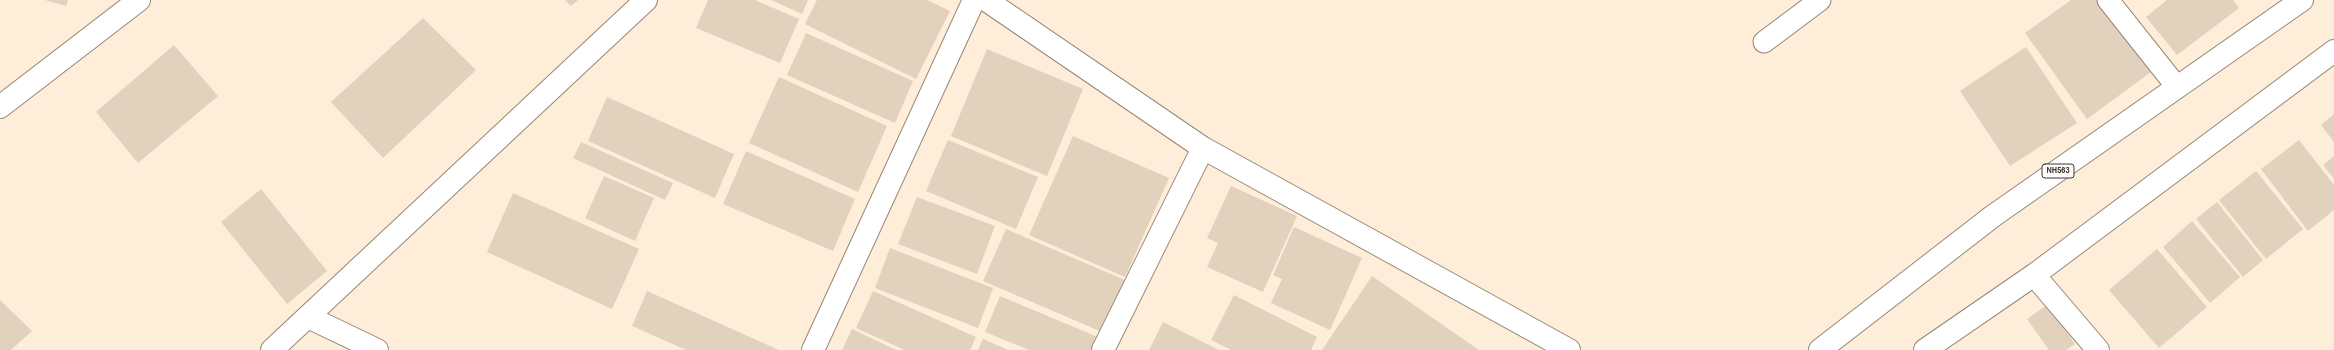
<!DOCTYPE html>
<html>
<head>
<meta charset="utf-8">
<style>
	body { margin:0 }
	canvas { display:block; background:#feedd9 }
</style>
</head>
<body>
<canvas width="2334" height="350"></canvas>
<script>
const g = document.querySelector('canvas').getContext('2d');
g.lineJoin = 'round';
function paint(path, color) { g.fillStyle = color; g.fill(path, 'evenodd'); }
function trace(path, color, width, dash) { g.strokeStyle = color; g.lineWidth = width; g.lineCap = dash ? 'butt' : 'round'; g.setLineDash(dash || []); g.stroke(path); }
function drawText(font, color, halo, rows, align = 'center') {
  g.font = font + ' "Archivo Narrow",sans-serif'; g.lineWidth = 4; g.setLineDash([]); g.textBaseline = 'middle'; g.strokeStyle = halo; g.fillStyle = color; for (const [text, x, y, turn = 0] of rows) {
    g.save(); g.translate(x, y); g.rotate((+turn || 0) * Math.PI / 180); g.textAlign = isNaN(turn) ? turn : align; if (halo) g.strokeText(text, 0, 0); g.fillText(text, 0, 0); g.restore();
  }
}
paint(new Path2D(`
	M 45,0 L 68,0 L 66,6 Z
	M 565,0 L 578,0 L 571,6 Z
	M 708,0 L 755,0 L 799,19 L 780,63 L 696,28 Z
	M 771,0 L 808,0 L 802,14 Z
	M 817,0 L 927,0 L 950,11 L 916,79 L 805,24 Z
	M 2071,0 L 2099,0 L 2151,72 L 2087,119 L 2025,33 Z
	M 2167,0 L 2233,0 L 2239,8 L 2177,55 L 2146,17 Z
	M 423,18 L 476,70 L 383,158 L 331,102 Z
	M 806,33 L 913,81 L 895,123 L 787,75 Z
	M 174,45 L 218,96 L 138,163 L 96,112 Z
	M 2026,47 L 2077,123 L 2010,166 L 1960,91 Z
	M 987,49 L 1083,89 L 1047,176 L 951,136 Z
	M 779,77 L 887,126 L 858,192 L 749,143 Z
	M 607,97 L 734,154 L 715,198 L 588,141 Z
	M 2334,114 L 2334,142 L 2321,125 Z
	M 1073,136 L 1169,178 L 1125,277 L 1029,235 Z
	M 948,140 L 1038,177 L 1016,229 L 926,191 Z
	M 2299,140 L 2334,185 L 2334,210 L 2308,231 L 2261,169 Z
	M 581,142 L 673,183 L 665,200 L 573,158 Z
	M 746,151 L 855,199 L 833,251 L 723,204 Z
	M 2334,156 L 2334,179 L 2323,165 Z
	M 2256,171 L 2303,229 L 2266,259 L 2219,200 Z
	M 604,176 L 654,198 L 635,241 L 585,218 Z
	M 1231,186 L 1297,216 L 1263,292 L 1207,267 L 1218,243 L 1207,238 Z
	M 261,189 L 327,271 L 287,304 L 221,222 Z
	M 513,193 L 639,249 L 612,309 L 487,252 Z
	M 917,197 L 995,226 L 977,274 L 898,244 Z
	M 2217,202 L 2263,260 L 2243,277 L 2196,219 Z
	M 2192,221 L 2240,277 L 2210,303 L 2163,247 Z
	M 1294,227 L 1362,258 L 1330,330 L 1271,303 L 1282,279 L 1273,275 Z
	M 1006,229 L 1125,280 L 1102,332 L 983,281 Z
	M 890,248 L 993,288 L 978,328 L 875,288 Z
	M 2157,249 L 2207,307 L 2159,348 L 2109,290 Z
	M 1372,276 L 1479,350 L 1322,350 Z
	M 647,291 L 779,350 L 686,350 L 632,326 Z
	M 873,291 L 976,337 L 970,350 L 905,350 L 856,328 Z
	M 1234,295 L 1317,337 L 1311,350 L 1231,350 L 1211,340 Z
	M 1000,296 L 1100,338 L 1095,350 L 1029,350 L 985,332 Z
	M 0,300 L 32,331 L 11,350 L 0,350 Z
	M 2048,304 L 2075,344 L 2066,350 L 2049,350 L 2027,319 Z
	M 1163,322 L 1219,350 L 1149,350 Z
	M 852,329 L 896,350 L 842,350 Z
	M 983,339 L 1008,350 L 978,350 Z`), '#e1d1bd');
const service = new Path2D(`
	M 2108,0 L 2177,87
	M 1764,42 L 1820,0`);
const minor = new Path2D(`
	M 986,0 L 1203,148 L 1569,350
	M 0,107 L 139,0
	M 2034,275 L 2098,350
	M 308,317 L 377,350
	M 272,350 L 646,0
	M 813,350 L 974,0
	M 1103,350 L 1203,148`);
const trunk = new Path2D(`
	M 1820,350 L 1993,216 L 2302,0
	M 1925,350 L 2034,275 L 2334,51`);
trace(service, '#968775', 23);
trace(minor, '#968775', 24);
trace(trunk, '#968775', 24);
trace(service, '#fff', 21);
trace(minor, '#fff', 22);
trace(trunk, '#fff', 22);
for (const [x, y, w] of [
	[2058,171,32]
]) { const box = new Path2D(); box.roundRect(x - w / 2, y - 7, w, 14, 3); g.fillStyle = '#fdfdfd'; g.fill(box); trace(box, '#3e3830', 1); }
drawText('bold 9px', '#3e3830', null, [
	["NH563",2058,171]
]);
</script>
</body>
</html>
